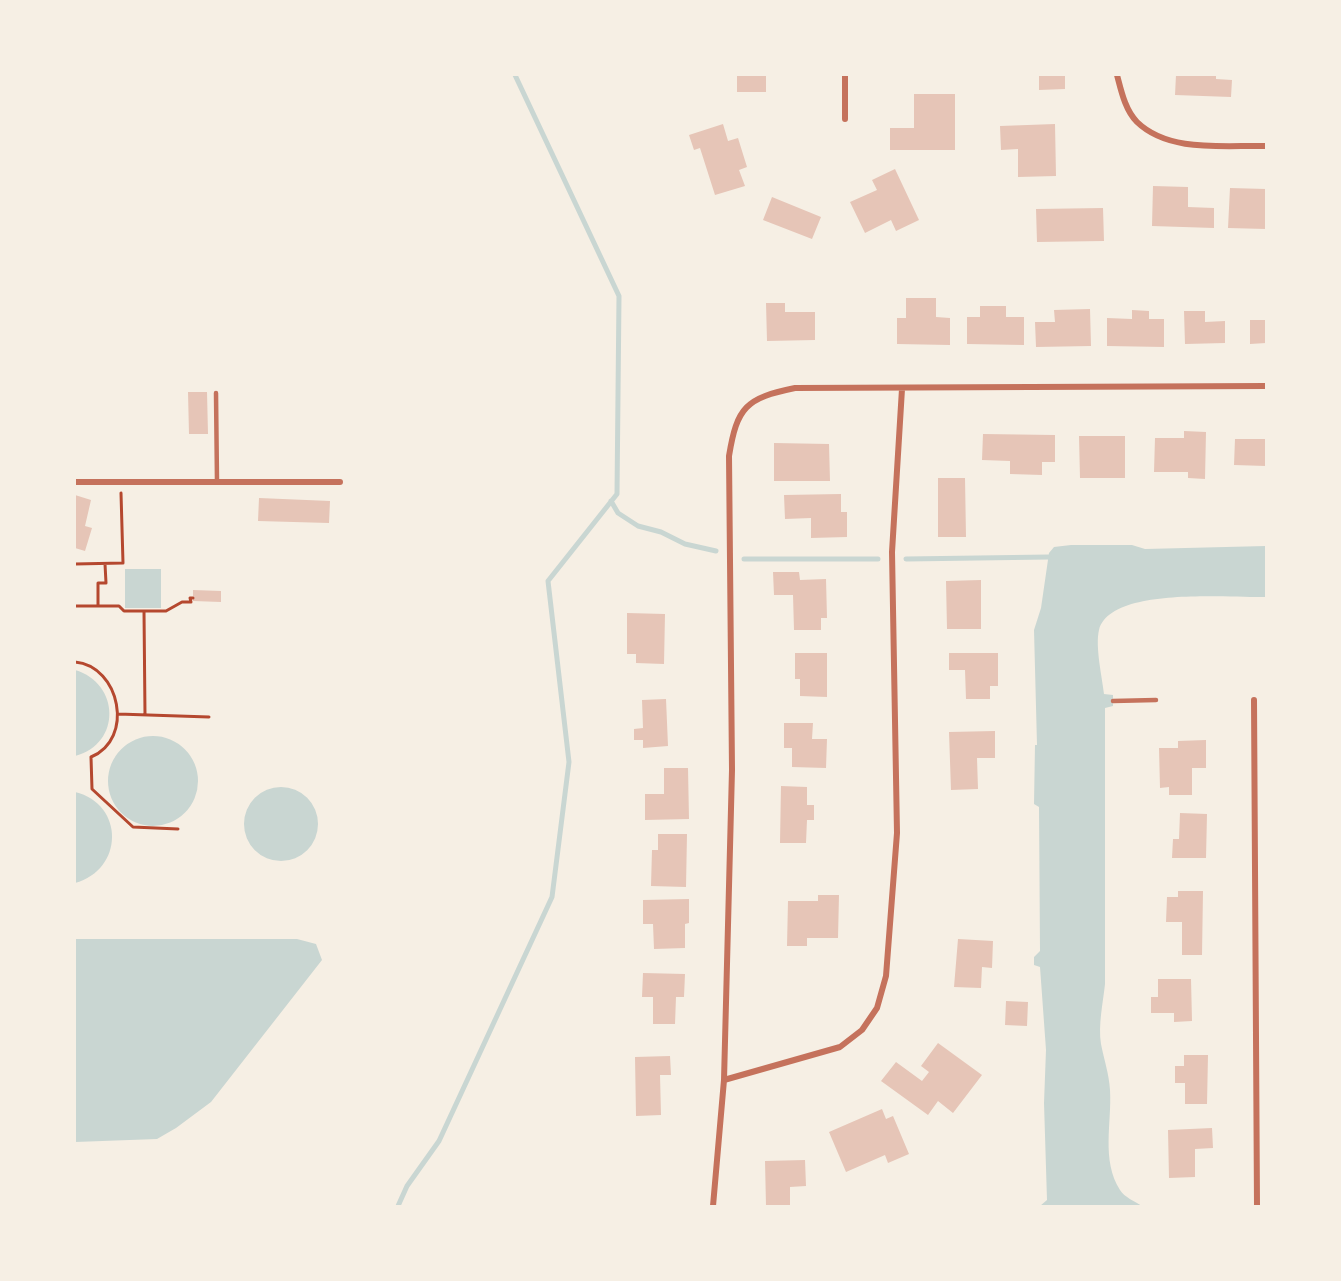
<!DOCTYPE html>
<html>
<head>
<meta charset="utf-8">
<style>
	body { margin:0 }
	#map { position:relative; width:1341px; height:1281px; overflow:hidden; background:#f6efe4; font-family:"Source Sans 3",sans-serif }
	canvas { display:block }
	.frame { position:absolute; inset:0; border:76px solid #f6efe4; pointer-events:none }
</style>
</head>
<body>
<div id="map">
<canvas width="1341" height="1281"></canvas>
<div class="frame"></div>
</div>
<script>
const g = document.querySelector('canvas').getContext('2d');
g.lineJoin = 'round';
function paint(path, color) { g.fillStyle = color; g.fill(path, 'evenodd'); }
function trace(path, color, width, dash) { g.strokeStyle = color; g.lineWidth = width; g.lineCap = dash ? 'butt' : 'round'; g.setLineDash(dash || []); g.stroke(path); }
paint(new Path2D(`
	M 1071,545 L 1132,545 L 1145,549 L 1266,546 L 1266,597 C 1229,598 1110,586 1099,630 C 1095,646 1102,677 1104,694 L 1113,695 L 1113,706 L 1105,708 L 1105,984 C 1103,1003 1098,1025 1101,1044 C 1104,1060 1109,1073 1110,1090 C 1112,1123 1101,1160 1120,1190 C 1124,1197 1136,1202 1142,1206 L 1040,1206 L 1047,1200 L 1044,1103 L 1046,1050 L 1040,967 L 1034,965 L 1034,957 L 1040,951 L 1039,807 L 1034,804 L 1035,745 L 1037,745 L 1034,630 L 1041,608 L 1049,553 L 1054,547 Z
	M 125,569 L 161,569 L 161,608 L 125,608 Z
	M 75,670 C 120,683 122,744 75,756 Z
	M108 781a45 45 0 1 1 90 0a45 45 0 1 1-90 0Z
	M244 824a37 37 0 1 1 74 0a37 37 0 1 1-74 0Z
	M 75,792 C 125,804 124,870 75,883 Z
	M 75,939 L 297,939 L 316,944 L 322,960 L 211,1102 L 176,1128 L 157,1139 L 75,1142 Z`), '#c9d6d2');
trace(new Path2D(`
	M 611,501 L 618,513 L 638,526 L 661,532 L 685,544 L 716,551
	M 744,559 L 878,559
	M 906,559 L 1049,557
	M 398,1206 L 407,1186 L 439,1141 L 552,897 L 569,762 L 548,581 L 617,494 L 619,296 L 515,75`), '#c9d6d2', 5);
paint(new Path2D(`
	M 737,75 L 766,75 L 766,92 L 737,92 Z
	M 1039,75 L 1065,75 L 1065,89 L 1039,90 Z
	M 1176,75 L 1216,75 L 1216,79 L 1232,80 L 1231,97 L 1175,95 Z
	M 914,94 L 955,94 L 955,150 L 890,150 L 890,128 L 914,128 Z
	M 723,124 L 728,141 L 738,138 L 747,167 L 739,170 L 745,186 L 715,195 L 700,148 L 694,150 L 689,135 Z
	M 1055,124 L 1056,176 L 1018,177 L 1018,149 L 1001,150 L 1000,126 Z
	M 895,169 L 919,220 L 896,231 L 891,220 L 865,233 L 850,202 L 877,190 L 872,180 Z
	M 1153,186 L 1188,187 L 1188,207 L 1214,208 L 1214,228 L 1152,226 Z
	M 1230,188 L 1266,189 L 1266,229 L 1228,228 Z
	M 772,197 L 821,217 L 812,239 L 763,220 Z
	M 1103,208 L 1104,241 L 1037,242 L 1036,209 Z
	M 906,298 L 936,298 L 936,317 L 950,318 L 950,345 L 897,344 L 897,318 L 906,318 Z
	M 766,303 L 785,303 L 785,312 L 815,312 L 815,340 L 767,341 Z
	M 980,306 L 1006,306 L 1006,317 L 1024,317 L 1024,345 L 967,344 L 967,317 L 980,317 Z
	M 1090,309 L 1091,346 L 1036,347 L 1035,322 L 1055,322 L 1054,310 Z
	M 1132,310 L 1149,311 L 1149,319 L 1164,319 L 1164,347 L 1107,346 L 1107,318 L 1132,319 Z
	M 1184,311 L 1205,311 L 1205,322 L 1225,321 L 1225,343 L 1185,344 Z
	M 1250,320 L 1266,320 L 1266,343 L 1250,344 Z
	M 188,392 L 207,392 L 208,434 L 189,434 Z
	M 1184,431 L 1206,432 L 1205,479 L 1188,478 L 1188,472 L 1154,472 L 1155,438 L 1184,438 Z
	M 983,434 L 1055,435 L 1055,462 L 1042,462 L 1042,475 L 1010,474 L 1010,461 L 982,460 Z
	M 1079,436 L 1125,436 L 1125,478 L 1080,478 Z
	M 1235,439 L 1266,439 L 1266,466 L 1234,465 Z
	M 774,443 L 829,444 L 830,481 L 774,481 Z
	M 938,478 L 965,478 L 966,537 L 938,537 Z
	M 841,494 L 841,512 L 847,512 L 847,537 L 811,538 L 811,518 L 785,519 L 784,495 Z
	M 75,495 L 91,500 L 85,526 L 92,528 L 85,551 L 75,548 Z
	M 259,498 L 330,501 L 329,523 L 258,521 Z
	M 773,572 L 799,572 L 800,580 L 826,579 L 827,618 L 821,618 L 821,630 L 794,630 L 793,595 L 774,595 Z
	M 981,580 L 981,629 L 947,629 L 946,581 Z
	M 193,590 L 221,591 L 221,602 L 193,601 Z
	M 627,613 L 665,614 L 664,664 L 636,663 L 636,654 L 627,654 Z
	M 795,653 L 827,653 L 827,697 L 800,696 L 800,679 L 795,679 Z
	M 949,653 L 998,653 L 998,686 L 990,686 L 990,699 L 966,699 L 965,670 L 949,670 Z
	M 666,699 L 668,746 L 643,748 L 643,740 L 634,740 L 634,729 L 643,728 L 642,700 Z
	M 784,723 L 813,723 L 812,739 L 827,739 L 826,768 L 792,767 L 792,748 L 784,748 Z
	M 995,731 L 995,758 L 977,758 L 978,789 L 951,790 L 949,732 Z
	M 1206,740 L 1206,768 L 1192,768 L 1192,795 L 1169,795 L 1169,787 L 1160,788 L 1159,748 L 1178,748 L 1178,741 Z
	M 664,768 L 688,768 L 689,819 L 645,820 L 645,794 L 664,794 Z
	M 781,786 L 807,787 L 807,805 L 814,805 L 814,820 L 807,820 L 806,843 L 780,843 Z
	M 1180,813 L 1207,814 L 1206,858 L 1172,858 L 1173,839 L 1179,839 Z
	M 658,834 L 687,834 L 686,887 L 651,886 L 652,850 L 658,850 Z
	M 1178,891 L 1203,891 L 1202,955 L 1182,955 L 1182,922 L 1166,922 L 1167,897 L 1178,897 Z
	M 818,895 L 839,895 L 838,938 L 807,938 L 807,946 L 787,946 L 788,901 L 818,901 Z
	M 689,899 L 689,923 L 685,924 L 685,948 L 654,949 L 653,924 L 643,924 L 643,900 Z
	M 958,939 L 993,941 L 992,968 L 982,967 L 981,988 L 954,987 Z
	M 643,973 L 685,974 L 684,997 L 676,997 L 675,1024 L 653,1024 L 653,997 L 642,997 Z
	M 1158,979 L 1191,979 L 1192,1021 L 1174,1022 L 1174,1013 L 1151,1013 L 1151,997 L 1158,997 Z
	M 1006,1001 L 1028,1002 L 1027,1026 L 1005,1025 Z
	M 938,1043 L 982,1075 L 953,1113 L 938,1101 L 928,1115 L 881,1081 L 896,1062 L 922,1081 L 929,1072 L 921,1066 Z
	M 1184,1055 L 1208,1055 L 1207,1104 L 1185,1104 L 1185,1083 L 1175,1083 L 1175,1066 L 1184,1066 Z
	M 670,1056 L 671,1075 L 660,1075 L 661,1115 L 636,1116 L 635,1057 Z
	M 882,1109 L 886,1119 L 893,1116 L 909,1154 L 888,1163 L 885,1155 L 846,1172 L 829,1132 Z
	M 1212,1128 L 1213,1148 L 1195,1149 L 1195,1177 L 1169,1178 L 1168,1130 Z
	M 805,1160 L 806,1186 L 790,1187 L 790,1206 L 766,1206 L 765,1161 Z`), '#e6c5b7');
trace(new Path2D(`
	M 75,564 L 123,563 L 121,493
	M 75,606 L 119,606 L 124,611 L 166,611 L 182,602 L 191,602 L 190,598 L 193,598
	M 98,606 L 98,583 L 106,583 L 105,564
	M 144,611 L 145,715
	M 75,662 C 120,666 135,739 91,757 L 92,789 L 133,827 L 178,829
	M 118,714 L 209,717`), '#b5482f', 3);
trace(new Path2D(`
	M 216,393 L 217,482
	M 1113,701 L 1156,700`), '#c5725c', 4.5);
trace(new Path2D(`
	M 1117,75 C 1121,90 1125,110 1137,122 C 1169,153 1224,145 1266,146
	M 845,119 L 845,75
	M 75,482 L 340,482
	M 1254,700 L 1257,1206
	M 724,1080 L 840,1047 L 862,1030 L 877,1008 L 886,976 L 897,833 L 892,552 L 902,389
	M 713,1206 L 724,1080 L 732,770 L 729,456 C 737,407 746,398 795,388 L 1266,386`), '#c5725c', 6);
</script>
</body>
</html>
